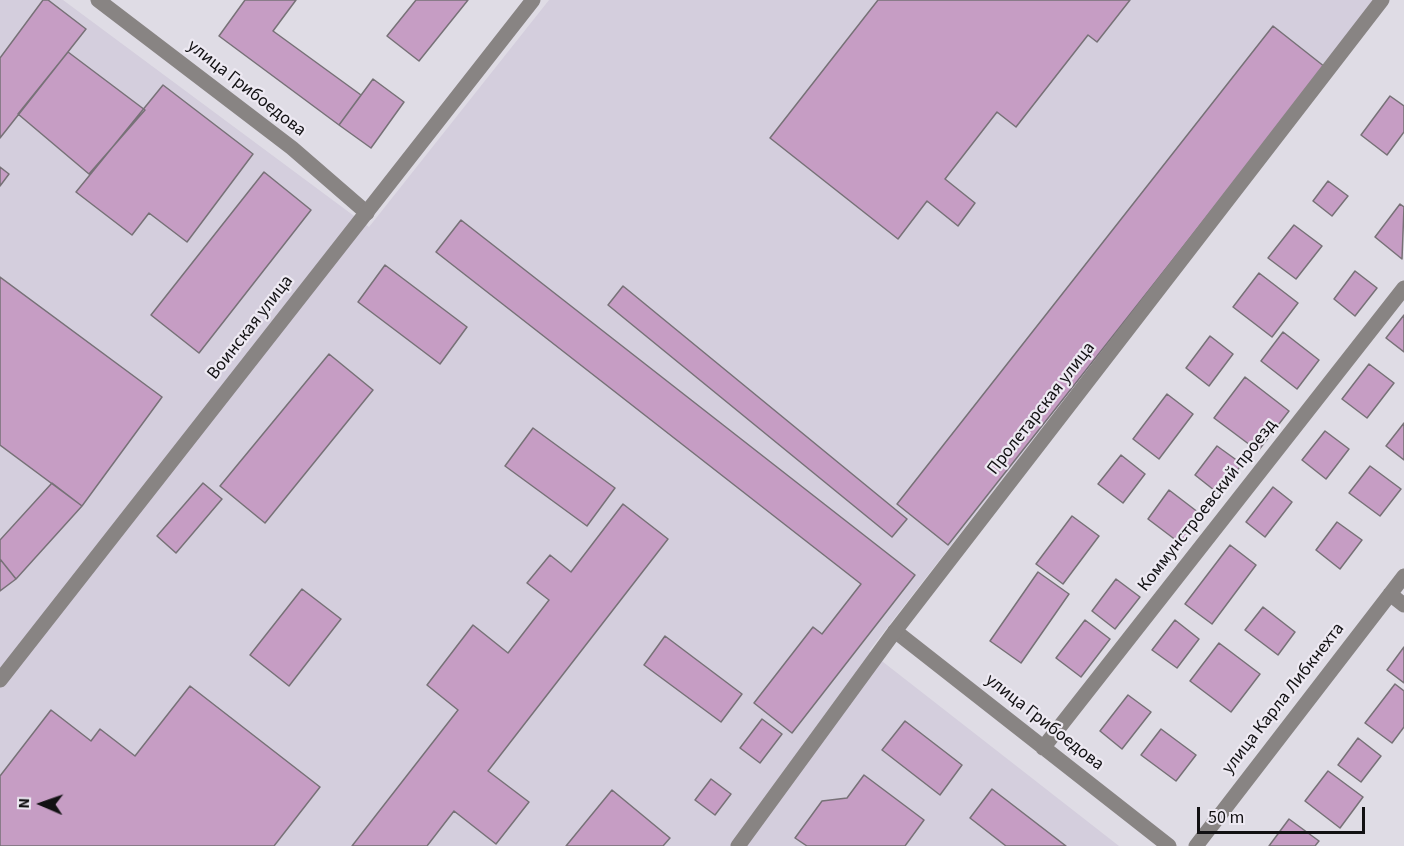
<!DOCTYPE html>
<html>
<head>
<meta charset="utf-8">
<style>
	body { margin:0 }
	#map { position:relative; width:1404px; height:846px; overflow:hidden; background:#dfdce5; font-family:"Source Sans 3",sans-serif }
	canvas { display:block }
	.north { position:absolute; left:12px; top:774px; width:60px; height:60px; -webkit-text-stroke:4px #ede9f2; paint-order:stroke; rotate:272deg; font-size:16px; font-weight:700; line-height:24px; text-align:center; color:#121113 }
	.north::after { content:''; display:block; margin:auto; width:21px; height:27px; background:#121113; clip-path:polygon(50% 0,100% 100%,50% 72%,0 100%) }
	.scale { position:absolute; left:1197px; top:807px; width:168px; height:27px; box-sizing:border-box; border:3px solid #121113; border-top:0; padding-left:8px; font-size:18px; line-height:21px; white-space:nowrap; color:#121113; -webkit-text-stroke:4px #ede9f2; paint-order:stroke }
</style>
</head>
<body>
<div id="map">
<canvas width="1404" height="846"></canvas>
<div class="north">N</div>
<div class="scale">50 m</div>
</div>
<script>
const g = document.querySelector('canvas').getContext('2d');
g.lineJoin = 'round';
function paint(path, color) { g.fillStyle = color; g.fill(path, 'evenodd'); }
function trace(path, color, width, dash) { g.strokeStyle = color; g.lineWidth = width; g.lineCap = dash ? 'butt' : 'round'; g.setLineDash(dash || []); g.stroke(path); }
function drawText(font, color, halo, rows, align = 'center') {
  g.font = font + ' "Source Sans 3",sans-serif'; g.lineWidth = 4.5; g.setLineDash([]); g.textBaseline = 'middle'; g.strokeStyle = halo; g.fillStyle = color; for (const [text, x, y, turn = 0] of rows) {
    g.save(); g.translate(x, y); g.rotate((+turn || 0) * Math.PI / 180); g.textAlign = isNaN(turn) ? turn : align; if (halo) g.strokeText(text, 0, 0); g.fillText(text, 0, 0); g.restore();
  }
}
paint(new Path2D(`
	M 0,0 L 63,0 L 369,227 L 549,0 L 1374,0 L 869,651 L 1119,846 L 0,846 Z`), '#d4cedd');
const building = new Path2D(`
	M 43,0 L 48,0 L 86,29 L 0,138 L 0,58 Z
	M 245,0 L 296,0 L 273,31 L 361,95 L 339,125 L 219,36 Z
	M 416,0 L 468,0 L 419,61 L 387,36 Z
	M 878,0 L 1130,0 L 1097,42 L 1088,35 L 1016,127 L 997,112 L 945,179 L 975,203 L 958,226 L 927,201 L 898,239 L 770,138 Z
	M 1273,26 L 1325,67 L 948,545 L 897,504 Z
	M 68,52 L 145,110 L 89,174 L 18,114 Z
	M 373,79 L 404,102 L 371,148 L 339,125 Z
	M 163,85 L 253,154 L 187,242 L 149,213 L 132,235 L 76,192 Z
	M 1390,96 L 1404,106 L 1404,132 L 1387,155 L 1361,135 Z
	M 0,167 L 9,174 L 0,186 Z
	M 264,172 L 311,210 L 199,353 L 151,315 Z
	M 1328,181 L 1348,196 L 1332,216 L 1313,201 Z
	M 1400,204 L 1404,207 L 1402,259 L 1375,237 Z
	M 461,220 L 915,575 L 792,733 L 754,703 L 813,627 L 822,634 L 861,584 L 436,252 Z
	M 1294,225 L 1322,246 L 1296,279 L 1268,258 Z
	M 385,265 L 467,327 L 440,364 L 358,302 Z
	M 1355,271 L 1377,288 L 1355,316 L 1334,299 Z
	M 1259,273 L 1298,303 L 1272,337 L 1233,307 Z
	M 0,277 L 162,397 L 82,506 L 0,445 Z
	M 623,286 L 907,519 L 892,537 L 608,305 Z
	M 1404,315 L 1404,352 L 1386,338 Z
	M 1283,332 L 1319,360 L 1297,389 L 1261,361 Z
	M 1210,336 L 1233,354 L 1209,386 L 1186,368 Z
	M 329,354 L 373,390 L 265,523 L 220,486 Z
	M 1369,364 L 1394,383 L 1367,418 L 1342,399 Z
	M 1245,377 L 1289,411 L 1258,451 L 1214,418 Z
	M 1167,394 L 1193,414 L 1159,459 L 1133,439 Z
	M 1404,423 L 1404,460 L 1386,446 Z
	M 533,428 L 615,488 L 587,526 L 505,466 Z
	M 1325,431 L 1349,449 L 1326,479 L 1302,460 Z
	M 1217,446 L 1242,464 L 1219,494 L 1195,475 Z
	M 1121,455 L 1145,474 L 1123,503 L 1098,484 Z
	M 1370,466 L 1401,489 L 1380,516 L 1349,493 Z
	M 52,483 L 82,506 L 16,579 L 0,559 L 0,540 Z
	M 203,483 L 222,499 L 176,553 L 157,536 Z
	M 1273,487 L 1292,502 L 1265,537 L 1246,522 Z
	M 1169,490 L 1203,516 L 1181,544 L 1148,519 Z
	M 623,504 L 668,539 L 488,771 L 529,802 L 496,844 L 454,811 L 427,846 L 352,846 L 458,710 L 427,685 L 473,625 L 508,653 L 549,600 L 527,583 L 550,555 L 571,572 Z
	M 1072,516 L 1099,536 L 1063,584 L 1036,564 Z
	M 1337,522 L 1362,540 L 1340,569 L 1316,550 Z
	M 1230,545 L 1256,565 L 1212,624 L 1185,604 Z
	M 0,559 L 16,579 L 0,591 Z
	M 1038,572 L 1069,594 L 1021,663 L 990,641 Z
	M 1116,579 L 1140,597 L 1115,629 L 1092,611 Z
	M 302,589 L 341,619 L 289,686 L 250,655 Z
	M 1263,607 L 1295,632 L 1278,655 L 1245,630 Z
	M 1085,620 L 1110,639 L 1081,677 L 1056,658 Z
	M 1175,620 L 1199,639 L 1177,668 L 1152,650 Z
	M 665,636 L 742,694 L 721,722 L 644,665 Z
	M 1219,643 L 1260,674 L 1231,712 L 1190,681 Z
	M 1404,647 L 1404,683 L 1387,670 Z
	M 1395,684 L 1404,691 L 1404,727 L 1392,743 L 1365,723 Z
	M 190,686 L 320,787 L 274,846 L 0,846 L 0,776 L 51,710 L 91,741 L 100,729 L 135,756 Z
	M 1128,695 L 1151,712 L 1122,749 L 1100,731 Z
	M 762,719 L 782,734 L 760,763 L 740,748 Z
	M 905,721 L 962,765 L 940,795 L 882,750 Z
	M 1161,729 L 1196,755 L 1176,781 L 1141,755 Z
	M 1358,738 L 1381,756 L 1361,782 L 1338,765 Z
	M 1328,771 L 1363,797 L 1340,828 L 1305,801 Z
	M 864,775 L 924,820 L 905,846 L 807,846 L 795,838 L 822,801 L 847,798 Z
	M 711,779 L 731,794 L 715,815 L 695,800 Z
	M 992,789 L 1066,846 L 1006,846 L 970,818 Z
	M 612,790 L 670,838 L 663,846 L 566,846 Z
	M 1289,819 L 1319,841 L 1315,846 L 1269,846 Z`);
paint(building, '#c69dc4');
trace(building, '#777177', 1.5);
trace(new Path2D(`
	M 98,0 L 292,148 L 367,213
	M 1390,594 L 1404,605
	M 895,631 L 1169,846
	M 1043,748 L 1404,288
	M 1196,846 L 1404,576`), '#888483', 15);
trace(new Path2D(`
	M 0,680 L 533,0
	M 738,846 L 895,631 L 1382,0`), '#888483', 15);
drawText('18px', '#121113', '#ede9f2', [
	["улица Грибоедова",246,89,38],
	["Воинская улица",251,328,-52],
	["Пролетарская улица",1042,409,-52],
	["Коммунстроевский проезд",1208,506,-52],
	["улица Карла Либкнехта",1284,699,-52],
	["улица Грибоедова",1044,723,38]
]);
</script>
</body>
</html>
